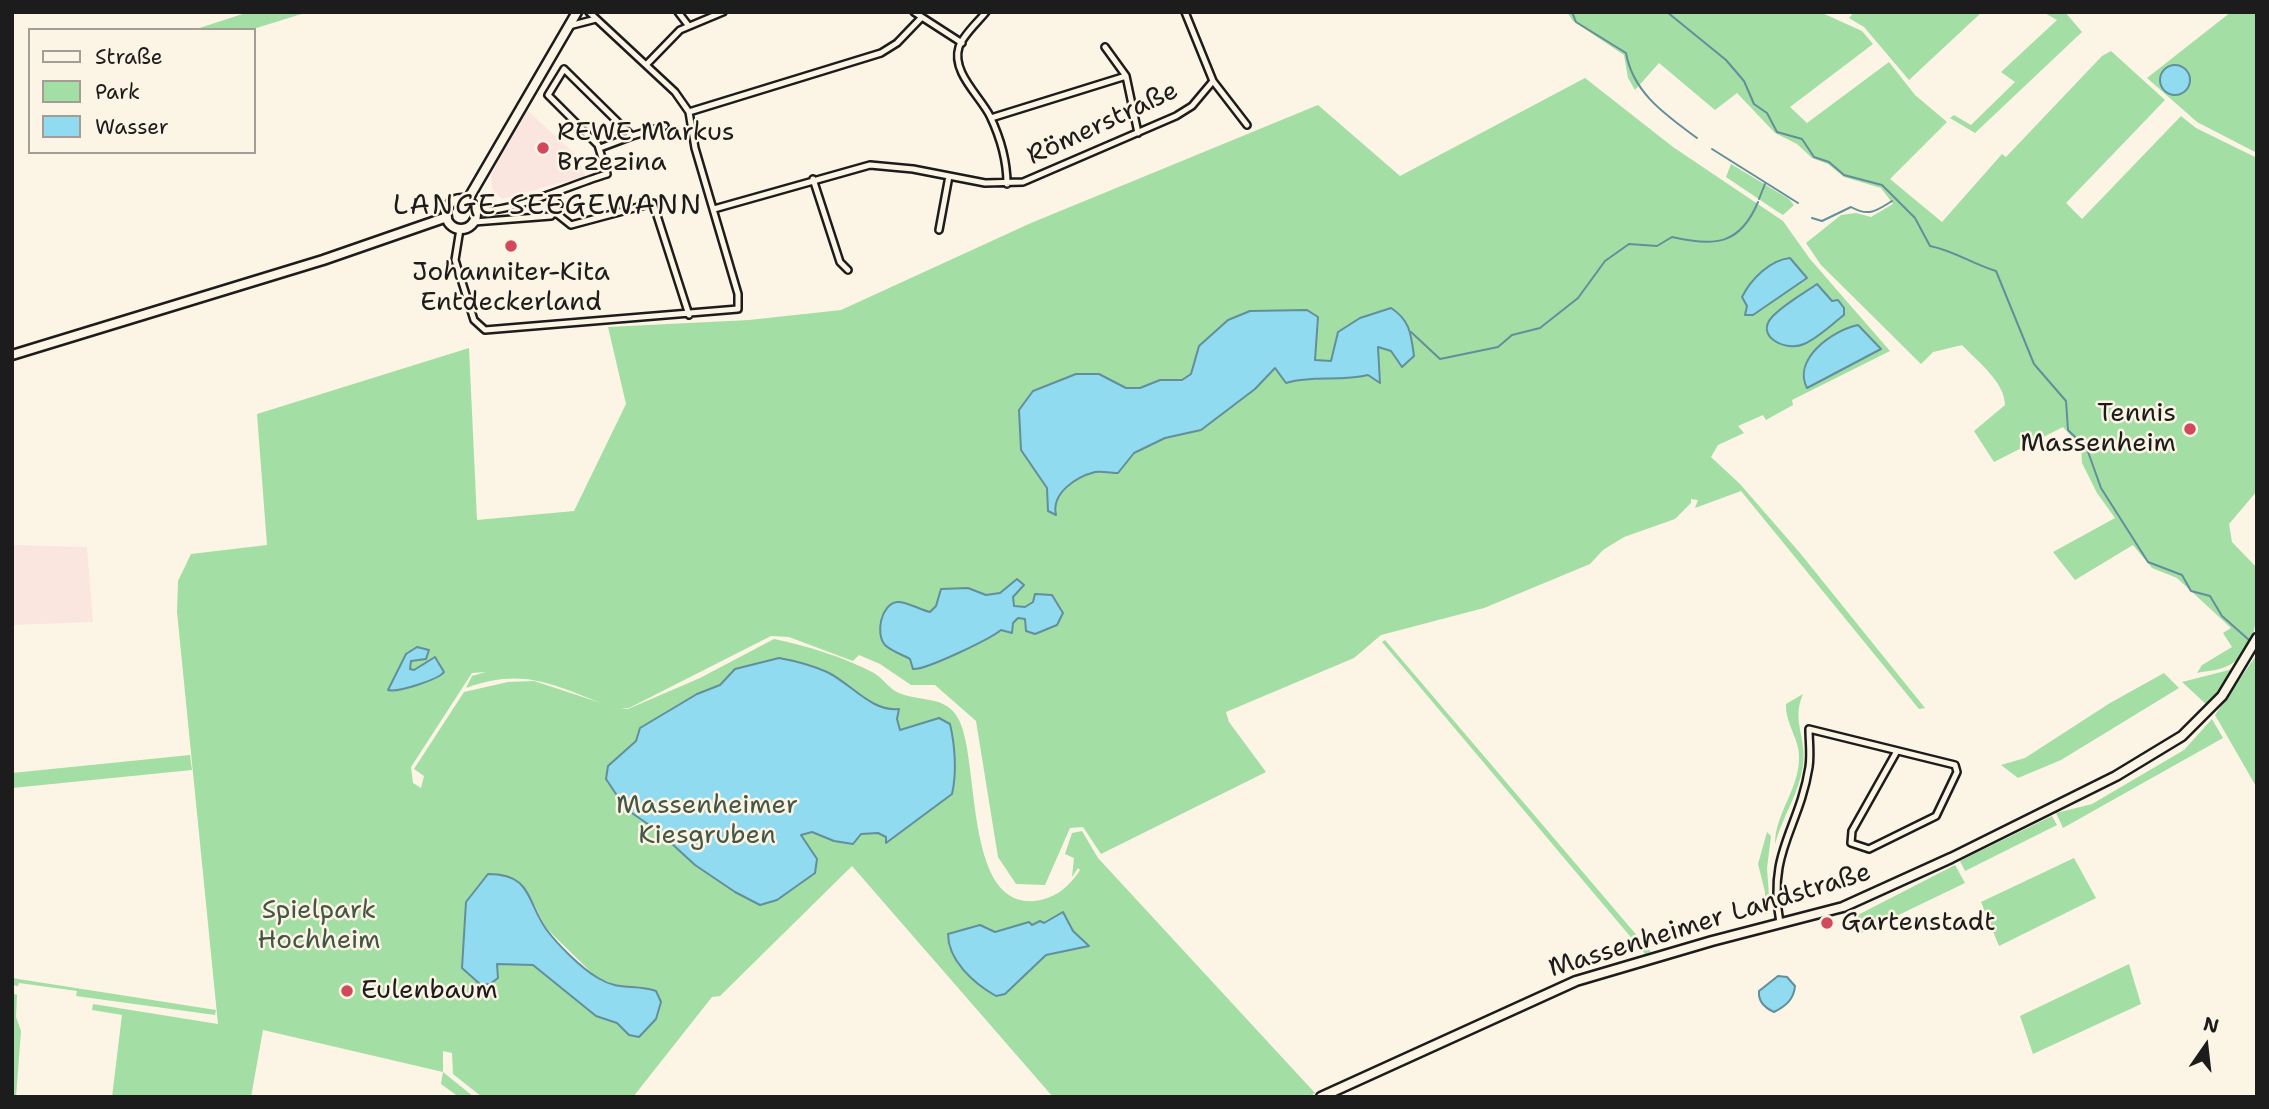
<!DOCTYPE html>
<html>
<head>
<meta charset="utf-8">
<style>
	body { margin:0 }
	#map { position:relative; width:2269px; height:1109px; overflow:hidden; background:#fcf5e5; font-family:"Shantell Sans",sans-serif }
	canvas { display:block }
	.frame { position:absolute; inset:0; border:14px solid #1c1c1c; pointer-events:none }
	.legend { position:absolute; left:28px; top:28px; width:228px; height:126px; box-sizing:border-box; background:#fcf5e5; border:2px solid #a29e95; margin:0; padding:9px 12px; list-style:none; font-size:21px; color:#1c1c1c }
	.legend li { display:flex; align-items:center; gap:14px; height:35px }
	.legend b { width:35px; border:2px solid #a29e95 }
	.north { position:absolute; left:2171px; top:1011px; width:70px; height:70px; -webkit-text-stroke:5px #fcf5e5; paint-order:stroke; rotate:14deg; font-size:19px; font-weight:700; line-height:28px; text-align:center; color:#1c1c1c }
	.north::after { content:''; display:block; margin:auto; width:24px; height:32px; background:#1c1c1c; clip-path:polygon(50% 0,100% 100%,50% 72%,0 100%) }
</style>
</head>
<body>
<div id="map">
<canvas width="2269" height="1109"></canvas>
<div class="frame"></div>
<ul class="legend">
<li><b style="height:9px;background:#fcf5e5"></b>Straße</li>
<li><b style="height:19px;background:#a3dea4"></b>Park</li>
<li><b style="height:19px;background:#90dbf0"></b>Wasser</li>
</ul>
<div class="north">N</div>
</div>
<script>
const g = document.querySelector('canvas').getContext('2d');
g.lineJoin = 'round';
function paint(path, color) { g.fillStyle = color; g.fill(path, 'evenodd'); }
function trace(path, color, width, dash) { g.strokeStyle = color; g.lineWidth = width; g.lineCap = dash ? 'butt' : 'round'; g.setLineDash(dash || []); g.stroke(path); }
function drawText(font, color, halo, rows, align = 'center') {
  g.font = font + ' "Shantell Sans",sans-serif'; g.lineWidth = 5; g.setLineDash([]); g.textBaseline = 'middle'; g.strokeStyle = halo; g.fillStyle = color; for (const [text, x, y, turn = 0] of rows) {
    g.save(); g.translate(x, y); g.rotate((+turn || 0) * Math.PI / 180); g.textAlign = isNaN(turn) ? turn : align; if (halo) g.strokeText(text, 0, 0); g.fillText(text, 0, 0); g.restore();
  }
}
paint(new Path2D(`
	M 526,109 L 578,157 L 585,176 L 502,199 L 492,189 L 491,175 Z
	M 12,545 L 87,547 L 93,622 L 12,625 Z`), '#fbe5df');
paint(new Path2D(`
	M 249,12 L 308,12 L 250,30 L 193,30 Z
	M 1567,12 L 1820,12 L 1862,31 L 1873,44 L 1790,107 L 1807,123 L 1889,62 L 1915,95 L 1947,122 L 1890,179 L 1942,222 L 2002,154 L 2006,157 L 2102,56 L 2111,51 L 2165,100 L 2066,203 L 2082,219 L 2181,116 L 2196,128 L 2257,158 L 2257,491 L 2229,524 L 2232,542 L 2257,568 C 2257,601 2263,653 2225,667 C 2216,671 2206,671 2197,673 L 2202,665 L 2232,647 L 2223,633 L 2231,628 L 2177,578 L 2152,568 L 2133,545 L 2075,580 L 2053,552 L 2115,518 L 2097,493 L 2082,463 L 2081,447 L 2063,427 L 1994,462 L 1974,431 L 2005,405 C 2005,382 1977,361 1962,345 L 1933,352 L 1921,364 L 1821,265 L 1806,243 L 1841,215 L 1856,213 L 1871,217 L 1893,204 L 1881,188 L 1844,177 L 1828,164 L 1812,158 L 1797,144 L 1775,133 L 1737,93 L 1715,110 L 1659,63 L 1635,90 L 1628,78 L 1624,55 L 1573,21 Z
	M 1854,12 L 1982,12 L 1909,80 L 1864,27 L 1849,18 Z
	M 2043,12 L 2065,12 L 2082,32 L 1975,133 L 1950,118 L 1954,115 L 1971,125 L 2015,82 L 2001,72 L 2057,20 Z
	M 2231,12 L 2257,12 L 2257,153 L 2197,122 L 2147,78 Z
	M 1585,78 L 1673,147 L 1783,221 L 1810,259 L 1890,351 L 1792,400 L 1793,405 L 1766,420 L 1763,415 L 1738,426 L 1744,433 L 1718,445 L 1711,457 L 1740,484 L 1800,553 L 1925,708 L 1919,709 L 1741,491 L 1695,508 L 1698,500 L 1691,499 L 1691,503 L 1675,519 L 1624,537 L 1603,550 L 1590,564 L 1484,608 L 1381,635 L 1354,658 L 1226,712 L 1229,722 L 1266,772 L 1101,854 L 1083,827 L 1070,828 L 1045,885 L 1016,884 L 998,857 L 976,721 L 935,685 L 911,685 L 880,664 L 859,655 L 853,661 L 789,637 L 771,636 L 629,708 L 620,709 L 628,709 L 700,678 L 774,639 C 807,646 844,657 874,673 C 883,678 889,689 899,693 C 920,702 947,695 959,720 C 980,762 964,907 1034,901 C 1055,899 1069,887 1080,870 L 1078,868 L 1072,877 L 1074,858 L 1065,854 L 1072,833 L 1082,831 L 1098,858 L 1315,1093 L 1309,1097 L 1053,1097 L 852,866 L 720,996 L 712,997 L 633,1097 L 482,1097 L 453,1074 L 452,1053 L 443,1051 L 443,1072 L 474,1097 L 459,1097 L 441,1084 L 443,1072 L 263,1030 L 251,1097 L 112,1097 L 122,1015 L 92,1010 L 93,1004 L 218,1024 L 177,612 L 178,581 L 191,554 L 267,545 L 257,414 L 469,348 L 477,520 L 574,511 L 626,404 L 608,327 L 749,320 L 841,310 L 1031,223 L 1318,105 L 1400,176 ZM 486,672 L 472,676 L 466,688 C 521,668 550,683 601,703 L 534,681 L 508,682 L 464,692 L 414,769 L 424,776 L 421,788 L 413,783 L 411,767 L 472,673 ZM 527,890 L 546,928 L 596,977 L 624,989 L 629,1035 L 617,1023 L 596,1016 L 533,965 L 497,964 L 481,985 L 462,968 Z
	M 1731,164 L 1789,199 L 1794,205 L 1783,215 L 1778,212 L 1726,177 Z
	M 1385,640 L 1651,952 L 1645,954 L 1382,642 Z
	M 2257,654 L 2257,788 L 2215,715 Z
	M 2238,663 L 2208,706 L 2182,682 L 2229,670 Z
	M 2164,673 L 2179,688 L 2061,760 L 2018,778 L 2001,765 L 2025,758 L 2110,703 Z
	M 1803,694 C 1791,721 1807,737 1803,766 C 1799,793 1782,818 1775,844 C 1775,814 1799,789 1799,758 C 1800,740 1785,723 1786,704 Z
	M 2212,719 L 2223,738 L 2063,828 L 2056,813 L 2092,804 L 2184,750 Z
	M 190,755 L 192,770 L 12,788 L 12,773 Z
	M 2052,816 L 2057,825 L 1965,871 L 1960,861 Z
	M 1767,832 L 1771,836 L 1767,868 L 1770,911 L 1765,914 L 1765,892 L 1758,864 Z
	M 2074,858 L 2096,898 L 1999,946 L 1981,902 Z
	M 1955,865 L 1965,883 L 1857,935 L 1850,919 Z
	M 2129,964 L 2141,1004 L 2033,1054 L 2020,1016 Z
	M 12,978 L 216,1010 L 215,1015 L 76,996 L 77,991 L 19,983 L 18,986 L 12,985 Z
	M 12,993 L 17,995 L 16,1017 L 21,1031 L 16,1097 L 12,1097 Z`), '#a3dea4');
const water = new Path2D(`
	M2160 80a15 15 0 1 1 30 0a15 15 0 1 1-30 0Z
	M 1790,258 L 1807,278 L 1753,315 L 1745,315 L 1747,306 L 1742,297 C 1751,279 1770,260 1790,258 Z
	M 1817,284 L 1832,301 L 1838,300 L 1844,308 L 1844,315 C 1832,324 1818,338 1804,344 C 1787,352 1754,337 1772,317 C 1784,304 1803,294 1817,284 Z
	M 1391,308 C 1410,320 1411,334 1414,356 L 1402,367 L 1391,351 L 1378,347 L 1380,383 L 1368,375 C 1340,382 1313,375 1286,383 L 1275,368 L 1255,389 L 1201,430 L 1165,438 L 1134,453 L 1118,473 C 1112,473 1102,471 1095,472 C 1076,477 1051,493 1056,515 L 1048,511 L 1047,488 L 1021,450 L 1019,410 L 1033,391 L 1076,374 L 1099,374 L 1126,388 L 1140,388 L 1160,380 L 1182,380 L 1191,374 L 1199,346 L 1228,320 L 1250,311 L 1307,310 L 1318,317 L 1315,360 L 1331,361 L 1338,332 L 1360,318 Z
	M 1858,325 L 1881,349 L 1807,388 C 1792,359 1833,330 1858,325 Z
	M 1017,579 L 1024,585 L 1013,597 L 1014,606 L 1025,607 L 1033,602 L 1035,594 L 1052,595 L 1063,613 L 1057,625 L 1035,634 L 1026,631 L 1025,619 L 1018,618 L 1013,623 L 1012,633 L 1001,630 C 990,639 926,670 913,669 L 910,659 C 903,655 891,651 885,645 C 875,634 881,604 897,602 C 906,601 920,610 930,612 L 936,606 L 941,589 L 968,588 L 986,595 L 1000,593 Z
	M 417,647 L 429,650 L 426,659 L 411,661 L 410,669 L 414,670 L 435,657 L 444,672 C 439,679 398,693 388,690 L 406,654 Z
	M 779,658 C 796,661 811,665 827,672 C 852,684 871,712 899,709 L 897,719 L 900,730 L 939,718 L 950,724 C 955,745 957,773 952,794 L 886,843 L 886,837 L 878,833 L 861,834 L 853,844 L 834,841 L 812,832 L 801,835 L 817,859 L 815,873 L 777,900 L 760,905 L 735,892 L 695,865 L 658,831 L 626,809 L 606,779 L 608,766 L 636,741 L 640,728 L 697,694 L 720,685 L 735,669 Z
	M 488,874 C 532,874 526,900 546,929 C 558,945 581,968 598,978 C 619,991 634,984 656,991 L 661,1002 L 656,1019 L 639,1037 L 629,1035 L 617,1023 L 596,1016 L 533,965 L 497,964 L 498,978 L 490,984 L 481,985 L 462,968 L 466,902 Z
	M 1063,912 L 1073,931 L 1089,946 L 1046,955 L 1005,994 L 996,996 C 973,983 948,960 948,934 L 980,925 L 995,932 L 1029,922 L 1032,925 L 1040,921 L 1044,923 Z
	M 1778,976 L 1787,977 L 1795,986 C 1794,999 1786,1006 1774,1012 C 1765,1008 1758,1002 1759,991 Z`);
paint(water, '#90dbf0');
trace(water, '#628f9b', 2);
trace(new Path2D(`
	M 1572,12 L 1576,22 L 1626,53 C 1633,93 1666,115 1697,138
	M 1667,12 L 1726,60 L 1744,81 L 1754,104 L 1767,113 L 1777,132 L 1802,139 L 1814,157 L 1829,162 L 1844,175 L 1882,185 L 1915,218 L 1930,246 C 1955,251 1972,264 1996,271 L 2034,364 L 2066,401 L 2068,430 L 2087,449 L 2101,488 L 2148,562 L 2182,575 L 2191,591 L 2210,596 L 2222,616 L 2249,640
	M 1712,149 L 1798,203
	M 1759,199 L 1765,184
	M 1812,218 L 1822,221 L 1851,207 C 1869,217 1876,211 1892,201
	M 1411,332 L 1440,359 L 1498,347 L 1512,335 L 1540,328 L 1578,298 L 1605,261 L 1629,244 L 1657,246 L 1672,237 C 1715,247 1740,245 1758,202`), '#628f9b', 2);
const street = new Path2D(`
	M 678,12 L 688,25
	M 914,12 L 962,43
	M 986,12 C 978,22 963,35 959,47 C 951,72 980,96 990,116 C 1000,137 1007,160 1007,184
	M 1185,12 L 1213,81 L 1247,125
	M 569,26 L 596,19
	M 1105,47 L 1126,76 L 1138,133
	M 646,65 L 680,30 L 723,12
	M 689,112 L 881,53 L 897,43 L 921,18
	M 991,118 L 1126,76
	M 600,148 L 632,136
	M 813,179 L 840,262 L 848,270
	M 714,209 L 870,165 L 913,169 L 985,183 L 1023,182 L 1176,116 L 1192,106 L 1213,81
	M 475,210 C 505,216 575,183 607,174 L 598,145 L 548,95 L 564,69 L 632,136 L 665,126
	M 556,213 L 571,225 L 653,203 L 689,315
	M 474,222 L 551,216 L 559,205 L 551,195
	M 460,229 L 455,260 L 474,320 L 485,330 L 738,309 L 738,294 L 695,148 L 689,112 L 675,92 L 589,12
	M 939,230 L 949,176
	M 1780,923 C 1767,851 1799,830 1809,767 C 1811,754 1809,741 1809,729 L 1955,765 L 1957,772 L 1936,816 L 1869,849 L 1851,843 L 1852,831 L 1897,751`);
const secondary = new Path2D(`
	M446 214a15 15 0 1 1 30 0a15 15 0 1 1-30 0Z
	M 467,201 L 577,12
	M 12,355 L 323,260 L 447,217
	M 1321,1097 L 1576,981 L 1712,941 L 1843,907 L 1951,858 L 2116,776 L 2182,736 L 2222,696 L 2257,638`);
trace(street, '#1c1c1c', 10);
trace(secondary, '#1c1c1c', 13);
trace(street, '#fcf5e5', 5);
trace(secondary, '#fcf5e5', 8);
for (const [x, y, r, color] of [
	[543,148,7,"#d1495b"],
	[511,246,7,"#d1495b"],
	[2190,429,7,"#d1495b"],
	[1827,923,7,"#d1495b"],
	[347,991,7,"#d1495b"]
]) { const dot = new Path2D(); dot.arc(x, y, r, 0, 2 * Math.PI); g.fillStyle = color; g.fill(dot); trace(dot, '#fcf5e5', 2.5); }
drawText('26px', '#1c1c1c', '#fcf5e5', [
	["Römerstraße",1103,124,-25],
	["Massenheimer Landstraße",1710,921,-17]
]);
drawText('26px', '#1c1c1c', '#fcf5e5', [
	["REWE Markus",557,133],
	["Brzezina",557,163],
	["Johanniter-Kita",511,273,"center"],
	["Entdeckerland",511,303,"center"],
	["Tennis",2176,414,"right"],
	["Massenheim",2176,444,"right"],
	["Gartenstadt",1841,923],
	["Eulenbaum",361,991]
], 'left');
drawText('26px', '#445645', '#fcf5e5', [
	["Massenheimer",707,806],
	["Kiesgruben",707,836],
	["Spielpark",319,911],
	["Hochheim",319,941]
]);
g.letterSpacing = '2px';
drawText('28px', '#1c1c1c', '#fcf5e5', [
	["LANGE SEEGEWANN",548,207]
]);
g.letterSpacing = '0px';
</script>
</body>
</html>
